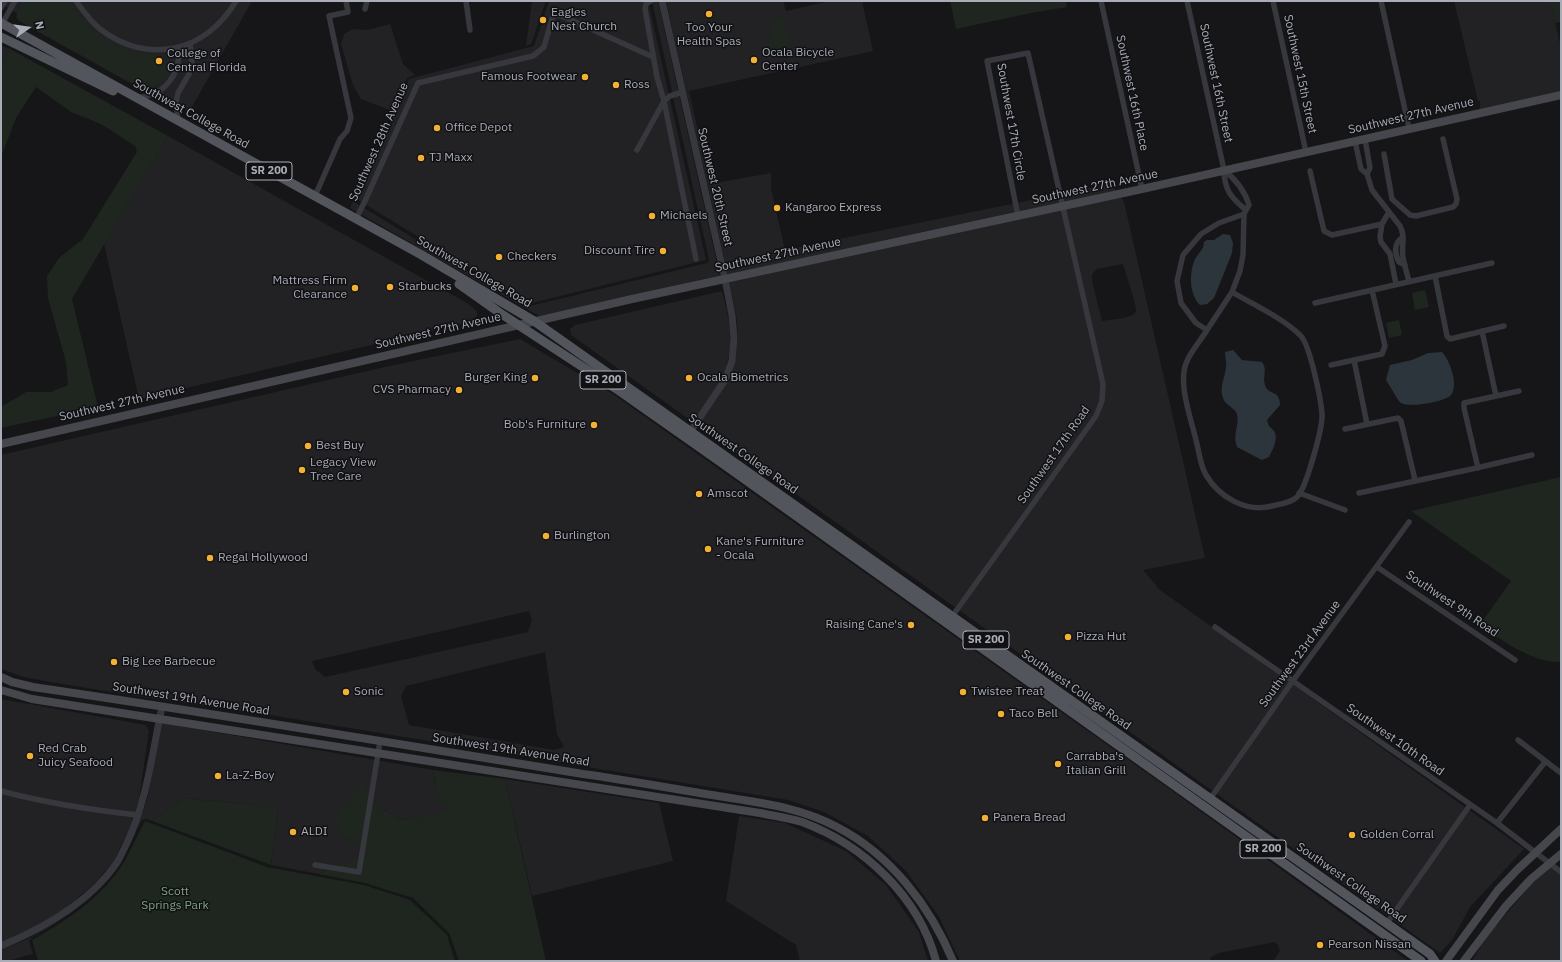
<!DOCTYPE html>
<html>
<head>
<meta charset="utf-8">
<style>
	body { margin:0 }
	#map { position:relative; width:1562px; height:962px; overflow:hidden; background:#161618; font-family:"IBM Plex Sans",sans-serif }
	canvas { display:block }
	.frame { position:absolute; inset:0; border:2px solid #a8adb8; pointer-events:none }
	.north { position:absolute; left:8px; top:8px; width:40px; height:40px; -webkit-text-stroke:3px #111113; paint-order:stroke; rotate:77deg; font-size:11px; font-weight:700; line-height:16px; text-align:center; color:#a8adb8 }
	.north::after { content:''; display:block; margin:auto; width:14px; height:18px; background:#a8adb8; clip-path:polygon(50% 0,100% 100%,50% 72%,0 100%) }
</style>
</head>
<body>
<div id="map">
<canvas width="1562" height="962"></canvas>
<div class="frame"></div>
<div class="north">N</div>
</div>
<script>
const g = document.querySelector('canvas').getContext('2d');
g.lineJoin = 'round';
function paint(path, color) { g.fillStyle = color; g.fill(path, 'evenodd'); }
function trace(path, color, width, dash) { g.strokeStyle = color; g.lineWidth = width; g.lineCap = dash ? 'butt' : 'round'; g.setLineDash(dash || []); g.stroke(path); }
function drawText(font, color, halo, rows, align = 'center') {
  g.font = font + ' "IBM Plex Sans",sans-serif'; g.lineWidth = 3; g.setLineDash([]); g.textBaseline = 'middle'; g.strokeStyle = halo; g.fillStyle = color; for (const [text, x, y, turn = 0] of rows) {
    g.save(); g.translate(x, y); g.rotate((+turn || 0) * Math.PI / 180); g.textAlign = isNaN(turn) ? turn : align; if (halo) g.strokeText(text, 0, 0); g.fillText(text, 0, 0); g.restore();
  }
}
paint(new Path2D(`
	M 5,1 L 252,1 L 189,112 L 3,5 Z
	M 532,1 L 546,1 L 531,44 L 526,46 Z
	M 549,1 L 648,1 L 706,260 L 528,304 L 358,200 L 409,79 L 534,46 Z
	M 652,1 L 658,1 L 720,277 L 539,316 L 350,208 L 365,175 L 355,199 L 356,203 L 526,307 L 707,263 L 709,260 Z
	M 666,1 L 783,1 L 786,11 L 831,1 L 862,1 L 873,51 L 689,91 L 710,184 L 771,173 L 771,189 L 785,250 L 1110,184 L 1117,192 L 728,275 Z
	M 1454,1 L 1550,1 L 1561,47 L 1561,91 L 1480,109 L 1480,101 L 1478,101 Z
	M 390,24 L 403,64 L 415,75 L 407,78 L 392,111 L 361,99 L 353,85 L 341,44 L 344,34 L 353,29 L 367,30 Z
	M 1,45 L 10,49 L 1,68 Z
	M 168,136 L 467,303 L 475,309 L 477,312 L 477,316 L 470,322 L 139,399 L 104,244 Z
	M 1121,197 L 1124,202 L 1205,558 L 1143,570 L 1160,590 L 1524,849 L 1470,907 L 1452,940 L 1440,953 L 796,494 L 698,426 L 728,381 L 735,361 L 738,337 L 736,314 L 729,281 ZM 1123,264 L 1135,303 L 1136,312 L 1133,315 L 1124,318 L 1102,321 L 1092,281 L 1092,274 L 1097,269 Z
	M 722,291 L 728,316 L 731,338 L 728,360 L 722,379 L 693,422 L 571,335 L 570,329 L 575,325 Z
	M 520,339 L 616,396 L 1178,795 L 1408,961 L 1273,961 L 1280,951 L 1278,945 L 1275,942 L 1219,953 L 1211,957 L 1210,961 L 960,961 L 938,915 L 906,871 L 868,836 L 824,812 L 788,800 L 270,715 L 156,699 L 50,682 L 24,677 L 1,669 L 1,455 L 389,366 ZM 529,611 L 532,620 L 528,632 L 325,677 L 315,669 L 312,661 ZM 545,652 L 557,734 L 564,747 L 554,750 L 409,725 L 401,696 L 406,686 Z
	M 1,699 L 146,725 L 149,731 L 139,799 L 129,830 L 113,862 L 95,883 L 65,909 L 24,933 L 1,943 Z
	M 162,723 L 433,770 L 435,785 L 448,810 L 401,820 L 378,806 L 362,785 L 342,833 L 368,853 L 318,874 L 271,865 L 278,811 L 254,805 L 183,798 L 152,821 L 146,819 L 142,820 L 135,833 L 147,800 Z
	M 505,779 L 659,803 L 673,861 L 532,896 Z
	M 739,816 L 785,823 L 846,851 L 886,885 L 919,932 L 928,961 L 800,961 L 796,945 L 726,901 Z
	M 1550,867 L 1561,875 L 1561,961 L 1472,961 L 1482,944 L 1489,934 L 1534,881 Z
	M 61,919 L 48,928 L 31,938 L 29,941 L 33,954 L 7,961 L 1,961 L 1,950 L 28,939 Z`), '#222225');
paint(new Path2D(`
	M 23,1 L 69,1 L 73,10 L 76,9 C 94,38 127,56 160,54 C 161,64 169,65 169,70 C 170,76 157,87 152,89 C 149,91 146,90 143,90 L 19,21 L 16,16 Z
	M 950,1 L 1066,1 L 1067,7 L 1031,13 L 956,29 Z
	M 1550,1 L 1561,1 L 1561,22 L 1555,23 Z
	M 781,18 C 787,25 792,43 788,52 L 778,54 L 770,51 C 768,44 768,38 774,33 L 772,21 L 774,19 Z
	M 10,49 L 168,136 L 72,299 L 98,407 L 1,428 L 1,407 L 26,392 L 51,392 L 68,385 L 66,362 L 48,298 L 47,276 L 59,258 L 83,239 L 137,152 L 135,146 L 101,124 L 71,112 L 36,87 L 16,118 L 1,157 L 1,68 Z
	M 1425,290 L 1429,307 L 1415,310 L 1412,293 Z
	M 1399,320 L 1402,335 L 1389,338 L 1386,323 Z
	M 1561,477 L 1561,662 C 1534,664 1502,639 1479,626 L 1511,581 L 1411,511 Z
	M 433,770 L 505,779 L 546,961 L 459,961 L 449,933 L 413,898 L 365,883 L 318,874 L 367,853 L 342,833 L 335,816 L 362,784 L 378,806 L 401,820 L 447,810 L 438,799 Z
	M 183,798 L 254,805 L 278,810 L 271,865 L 152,821 Z
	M 145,821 L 267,867 L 364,885 L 410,900 L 447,935 L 455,961 L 38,961 L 32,940 C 62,924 99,899 118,871 C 129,856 136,838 145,821 Z`), '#1e261f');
paint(new Path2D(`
	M 1223,234 L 1230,235 L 1233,243 L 1232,253 L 1214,298 L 1207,304 L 1200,305 C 1189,294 1189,273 1195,259 C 1198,253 1204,250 1204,242 L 1207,240 L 1214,240 Z
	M 1233,350 L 1242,360 L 1262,362 C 1268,370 1262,377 1265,385 C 1268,396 1280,389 1280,405 L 1267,420 C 1269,428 1270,426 1274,431 C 1279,439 1272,451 1269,457 L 1262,460 L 1237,447 C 1232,435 1240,424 1237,414 C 1234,407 1225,405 1223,398 C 1219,387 1225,378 1226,367 C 1227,363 1225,357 1225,352 Z
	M 1442,352 C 1450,360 1459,386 1451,395 C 1445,402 1409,408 1401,403 C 1398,401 1389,384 1386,380 L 1390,365 L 1412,360 L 1428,353 Z`), '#2c353c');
trace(new Path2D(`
	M 76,1 C 83,11 90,21 100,29 C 148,66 206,52 236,1
	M 466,1 L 470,30
	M 651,1 L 646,4 L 645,9 L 657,77 L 664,101 L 696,259
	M 1101,1 L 1142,189
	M 1187,1 L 1224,170 C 1224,189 1231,198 1246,210
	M 1273,1 L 1306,152
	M 1381,1 L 1409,128
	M 1,8 L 5,1
	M 365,9 L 367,1
	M 2,24 L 15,1
	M 137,97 C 164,97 182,73 178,48
	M 178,121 L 176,102 L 178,93 L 189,74 L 192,62 L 190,43
	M 1355,141 L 1361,169 L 1367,174 L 1370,168 L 1365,139
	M 637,150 L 664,101 L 670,96 L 683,92
	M 1384,154 L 1392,199 L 1410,215 L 1416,216 L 1453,207 L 1456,204 L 1457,199 L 1443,139
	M 1224,170 C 1235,179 1245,191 1249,205 L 1244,214 L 1219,223 L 1201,234 L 1183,255 L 1177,281 L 1181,303 L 1196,323 L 1207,330 C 1201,340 1192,350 1187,361 C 1177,382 1191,418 1196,440 C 1199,451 1200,465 1206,475 C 1219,497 1246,513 1272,506 C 1280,504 1291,503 1297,497 C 1306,489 1323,427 1322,414 C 1321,399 1310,346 1301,336 C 1283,318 1254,305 1232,292 L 1240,271 L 1243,255 L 1244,214
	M 1310,171 L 1324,231 L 1332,235 L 1382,224
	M 1367,174 L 1372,190 L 1400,226 C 1406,237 1401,245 1403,257 C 1404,265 1407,273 1409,281
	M 315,196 L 340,139 L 347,131 L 351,118 L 329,16 L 348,12 L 346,1
	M 1389,212 L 1382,224 L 1380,237 L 1381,242 L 1390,254 L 1396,284
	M 356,219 L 365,201 L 418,83 L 533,56 L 544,47 L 553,16 L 560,15 L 653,57
	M 1403,237 C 1394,243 1394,252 1399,262 L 1405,265
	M 1435,276 L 1447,336 L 1450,339 L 1504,326
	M 1315,303 L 1492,263
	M 1207,330 L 1232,292
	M 1482,331 L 1496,396
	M 1354,360 L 1367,424
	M 1331,365 L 1382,354 L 1385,346 L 1372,290
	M 1345,429 L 1398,418 L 1401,421 L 1415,480
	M 1478,468 L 1464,408 L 1464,403 L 1519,391
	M 1299,493 L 1345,510
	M 1359,493 L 1472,469 L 1532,455
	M 1377,567 L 1515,660
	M 951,618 L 1096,416 L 1102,401 L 1103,384 L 1028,53 L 987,61 L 1018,216
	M 1215,627 L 1497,823 L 1561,872
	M 1518,740 L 1561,773
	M 1,791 C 46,803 91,810 138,815
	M 1210,799 L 1292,682 L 1409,522
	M 1497,823 L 1545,762
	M 315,865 L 359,872 L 380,741
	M 1387,923 L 1470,805`), '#37383d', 5.5);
trace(new Path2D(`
	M 662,1 L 725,279 L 732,315 L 734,338 L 732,361 L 725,380 L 688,435
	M 1,946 C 44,928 89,903 116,864 C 120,858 123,851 126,845 C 147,802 152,753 162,707`), '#37383d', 7);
trace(new Path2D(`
	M 1,444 L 632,299 L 1142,189 L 1561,95
	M 1,677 L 12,682 L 33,687 C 217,714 400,744 583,774 C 626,780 669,788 712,795 C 755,802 798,806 837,827 C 891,855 930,906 953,961
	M 1,690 L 32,699 L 760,813 C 774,816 789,818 802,822 C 864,845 919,897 936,961
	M 1446,961 L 1498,890 L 1517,870 L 1561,829
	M 1464,961 L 1506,906 L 1531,879 L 1561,854`), '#45474d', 8);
trace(new Path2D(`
	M 1,23 L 420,254 L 534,321 L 1430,954 L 1435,961
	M 1,37 L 113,91
	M 459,284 L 500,313 L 621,392 L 722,463 L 1421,961`), '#53555c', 9);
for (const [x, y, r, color] of [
	[709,14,4,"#f2b134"],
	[543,20,4,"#f2b134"],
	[754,60,4,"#f2b134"],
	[159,61,4,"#f2b134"],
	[585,77,4,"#f2b134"],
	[616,85,4,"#f2b134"],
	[437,128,4,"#f2b134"],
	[421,158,4,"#f2b134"],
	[777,208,4,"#f2b134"],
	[652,216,4,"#f2b134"],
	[663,251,4,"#f2b134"],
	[499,257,4,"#f2b134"],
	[390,287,4,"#f2b134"],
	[355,288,4,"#f2b134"],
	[535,378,4,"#f2b134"],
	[689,378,4,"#f2b134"],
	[459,390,4,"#f2b134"],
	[594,425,4,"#f2b134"],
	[308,446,4,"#f2b134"],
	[302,470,4,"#f2b134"],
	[699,494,4,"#f2b134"],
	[546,536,4,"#f2b134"],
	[708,549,4,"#f2b134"],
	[210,558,4,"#f2b134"],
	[911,625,4,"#f2b134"],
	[1068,637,4,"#f2b134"],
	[114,662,4,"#f2b134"],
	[346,692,4,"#f2b134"],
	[963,692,4,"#f2b134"],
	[1001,714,4,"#f2b134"],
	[30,756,4,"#f2b134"],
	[1058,764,4,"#f2b134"],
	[218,776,4,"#f2b134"],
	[985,818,4,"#f2b134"],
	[293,832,4,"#f2b134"],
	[1352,835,4,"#f2b134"],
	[1320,945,4,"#f2b134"]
]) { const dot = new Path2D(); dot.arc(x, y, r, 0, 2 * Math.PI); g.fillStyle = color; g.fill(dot); trace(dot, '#111113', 1.5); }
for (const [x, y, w] of [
	[269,171,46],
	[603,380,46],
	[986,640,46],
	[1263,849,46]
]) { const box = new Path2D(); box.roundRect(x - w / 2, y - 9, w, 18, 3); g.fillStyle = '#111113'; g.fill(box); trace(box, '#a8adb8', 1); }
drawText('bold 11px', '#a8adb8', null, [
	["SR 200",269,171],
	["SR 200",603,380],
	["SR 200",986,640],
	["SR 200",1263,849]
]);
drawText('12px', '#a8adb8', '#111113', [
	["Eagles",551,13],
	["Nest Church",551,27],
	["Too Your",709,28,"center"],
	["Health Spas",709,42,"center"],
	["Ocala Bicycle",762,53],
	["Center",762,67],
	["College of",167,54],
	["Central Florida",167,68],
	["Famous Footwear",577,77,"right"],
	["Ross",624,85],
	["Office Depot",445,128],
	["TJ Maxx",429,158],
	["Kangaroo Express",785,208],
	["Michaels",660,216],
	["Discount Tire",655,251,"right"],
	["Checkers",507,257],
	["Mattress Firm",347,281,"right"],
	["Clearance",347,295,"right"],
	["Starbucks",398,287],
	["Burger King",527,378,"right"],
	["Ocala Biometrics",697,378],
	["CVS Pharmacy",451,390,"right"],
	["Bob's Furniture",586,425,"right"],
	["Best Buy",316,446],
	["Legacy View",310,463],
	["Tree Care",310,477],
	["Amscot",707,494],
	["Burlington",554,536],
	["Kane's Furniture",716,542],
	["- Ocala",716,556],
	["Regal Hollywood",218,558],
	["Raising Cane's",903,625,"right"],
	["Pizza Hut",1076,637],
	["Big Lee Barbecue",122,662],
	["Sonic",354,692],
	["Twistee Treat",971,692],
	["Taco Bell",1009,714],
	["Red Crab",38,749],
	["Juicy Seafood",38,763],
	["Carrabba's",1066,757],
	["Italian Grill",1066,771],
	["La-Z-Boy",226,776],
	["Panera Bread",993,818],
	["ALDI",301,832],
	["Golden Corral",1360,835],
	["Pearson Nissan",1328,945]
], 'left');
drawText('12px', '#a8adb8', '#111113', [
	["Southwest 15th Street",1300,74,78],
	["Southwest 16th Street",1216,83,78],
	["Southwest 16th Place",1132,93,78],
	["Southwest College Road",191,114,29],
	["Southwest 27th Avenue",1411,116,-13],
	["Southwest 17th Circle",1011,122,80],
	["Southwest 28th Avenue",379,142,-66],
	["Southwest 20th Street",715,187,77],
	["Southwest 27th Avenue",1095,187,-12],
	["Southwest 27th Avenue",778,255,-12],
	["Southwest College Road",474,272,30],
	["Southwest 27th Avenue",438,331,-13],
	["Southwest 27th Avenue",122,403,-13],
	["Southwest College Road",743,454,35],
	["Southwest 17th Road",1054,455,-55],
	["Southwest 9th Road",1452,604,34],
	["Southwest 23rd Avenue",1300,654,-54],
	["Southwest College Road",1076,690,35],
	["Southwest 19th Avenue Road",191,699,9],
	["Southwest 10th Road",1395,740,35],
	["Southwest 19th Avenue Road",511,750,9],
	["Southwest College Road",1351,883,35]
]);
drawText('12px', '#7fa381', '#111113', [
	["Scott",175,892],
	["Springs Park",175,906]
]);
</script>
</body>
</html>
